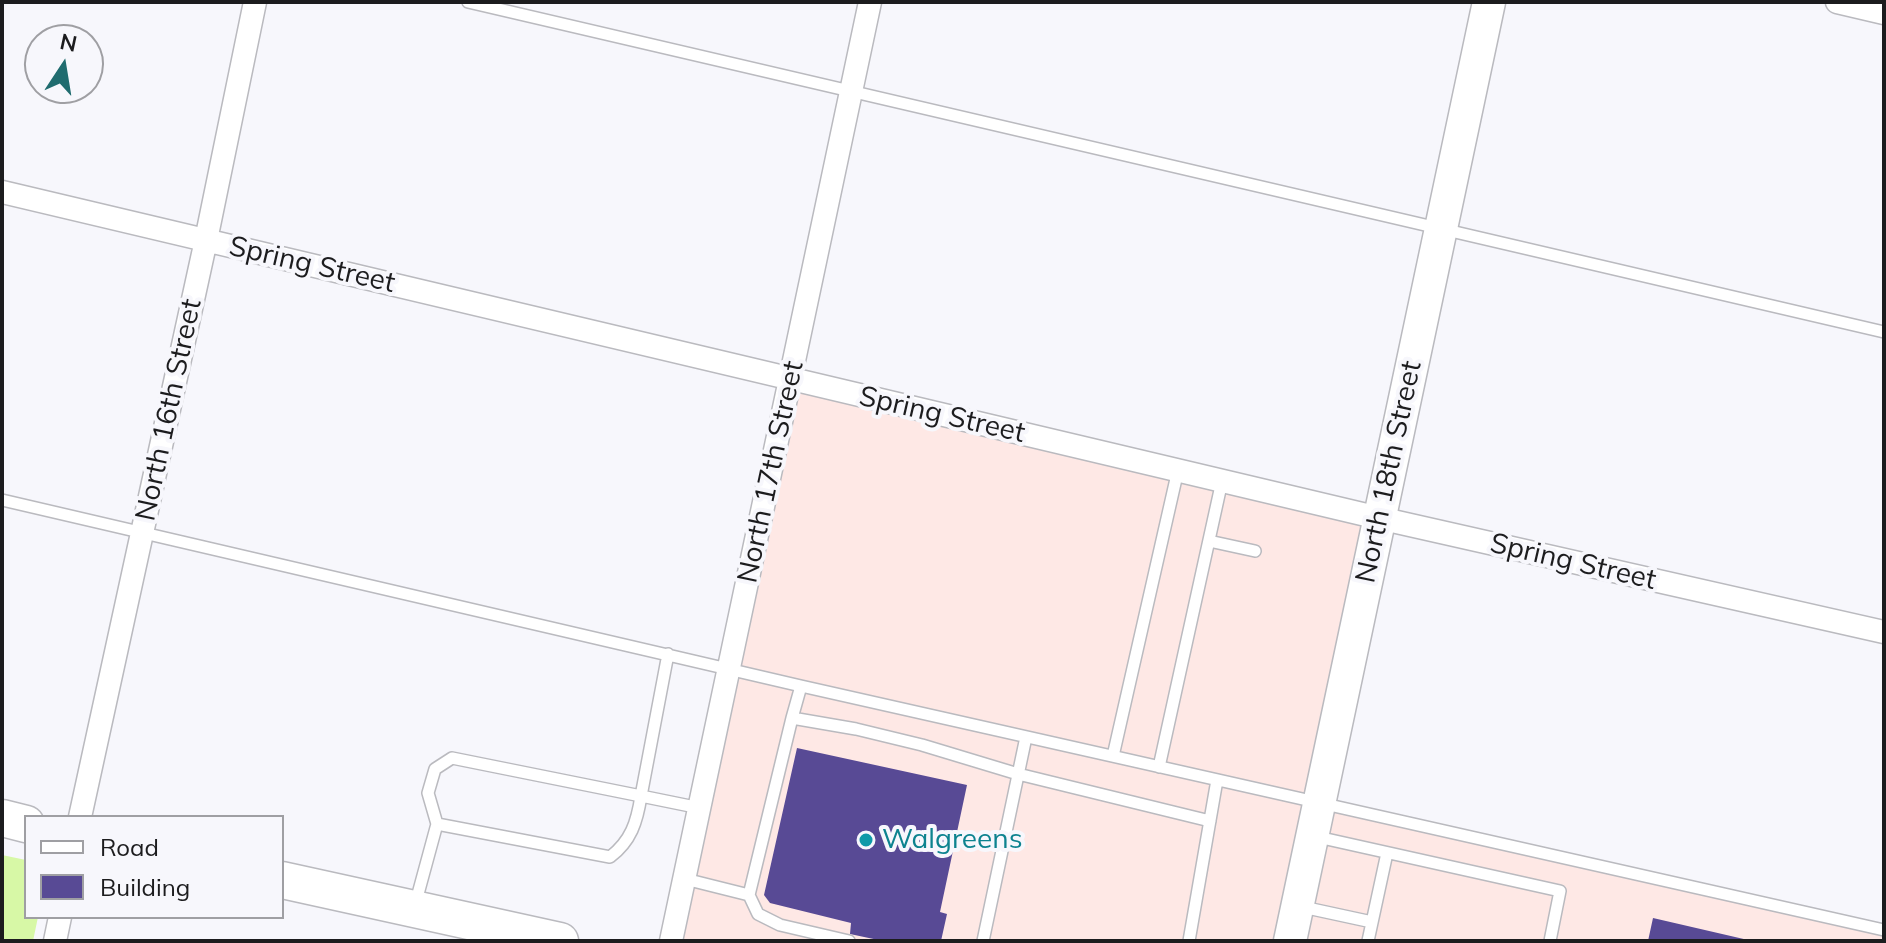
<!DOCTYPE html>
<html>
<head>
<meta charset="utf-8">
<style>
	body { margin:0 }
	#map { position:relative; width:1886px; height:943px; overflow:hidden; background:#f7f7fc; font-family:Mulish,sans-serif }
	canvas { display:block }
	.frame { position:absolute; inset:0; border:4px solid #1c1c1e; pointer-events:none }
	.legend { position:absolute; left:24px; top:815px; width:260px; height:104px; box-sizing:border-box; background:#f7f7fc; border:2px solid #9f9fa3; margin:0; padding:10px 14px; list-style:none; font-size:24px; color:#1c1c1e }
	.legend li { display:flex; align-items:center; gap:16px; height:40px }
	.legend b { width:40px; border:2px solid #9f9fa3 }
	.north { position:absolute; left:24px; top:24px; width:80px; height:80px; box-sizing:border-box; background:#f7f7fc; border:2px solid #9f9fa3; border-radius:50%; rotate:12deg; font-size:22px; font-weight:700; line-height:32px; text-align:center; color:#1c1c1e }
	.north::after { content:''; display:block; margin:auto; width:28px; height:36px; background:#206c6f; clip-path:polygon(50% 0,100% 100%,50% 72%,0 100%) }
</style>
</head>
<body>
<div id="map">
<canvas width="1886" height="943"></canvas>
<div class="frame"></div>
<ul class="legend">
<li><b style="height:10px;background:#fff"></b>Road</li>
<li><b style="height:22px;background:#584a95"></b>Building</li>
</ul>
<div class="north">N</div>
</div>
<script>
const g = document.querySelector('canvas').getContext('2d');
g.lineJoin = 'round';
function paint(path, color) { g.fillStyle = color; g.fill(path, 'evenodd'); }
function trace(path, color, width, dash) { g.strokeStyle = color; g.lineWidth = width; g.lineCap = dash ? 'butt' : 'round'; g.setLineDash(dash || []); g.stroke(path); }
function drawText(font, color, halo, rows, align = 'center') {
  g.font = font + ' Mulish,sans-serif'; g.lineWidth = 8; g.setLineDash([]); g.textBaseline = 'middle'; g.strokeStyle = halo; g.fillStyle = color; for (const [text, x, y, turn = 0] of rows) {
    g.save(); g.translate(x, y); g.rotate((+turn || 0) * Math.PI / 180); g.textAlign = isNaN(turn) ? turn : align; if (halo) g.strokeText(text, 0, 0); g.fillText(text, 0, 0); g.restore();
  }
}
paint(new Path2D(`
	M 791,380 L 1379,518 L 1320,804 L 1884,930 L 1884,941 L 671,941 Z`), '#fee8e5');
paint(new Path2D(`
	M 2,855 L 26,860 L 26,917 L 38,917 L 33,941 L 2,941 Z`), '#d7f8a6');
paint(new Path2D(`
	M 797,748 L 967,785 L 940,912 L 947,914 L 941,941 L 883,941 L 850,934 L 851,923 L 770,903 L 764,895 Z
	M 1653,918 L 1748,940 L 1748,941 L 1648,941 Z`), '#584a95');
const lane = new Path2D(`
	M 468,2 L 1884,332
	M 2,500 L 801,686 L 1884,930
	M 1209,541 L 1255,551
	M 792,718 L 801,686
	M 1113,756 L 1178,470
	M 1159,767 L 1222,481
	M 437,824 L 428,793 L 435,769 L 452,758 L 641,796 L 668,654
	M 1313,836 L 1560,891 L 1550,941
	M 685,879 L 749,895
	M 415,905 L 437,824 L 610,857 C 631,841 637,822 641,796 L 700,808
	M 1298,906 L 1372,922
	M 849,941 L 780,925 L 758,914 L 749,895 L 792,718 L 856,729 L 922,745 L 1018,774 L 1210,821
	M 983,941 L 1026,737
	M 1189,941 L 1217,780
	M 1368,941 L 1387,853`);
const street = new Path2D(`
	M 1837,2 L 1884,13
	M 2,192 L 1379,518 L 1884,632
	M 80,817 L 206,240 L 255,2
	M 55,941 L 60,917
	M 671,941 L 870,2`);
const secondary = new Path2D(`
	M 1290,941 L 1489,2`);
const primary = new Path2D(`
	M 2,818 L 26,824
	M 282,880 L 560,941`);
trace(lane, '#bababf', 14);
trace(street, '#bababf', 25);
trace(secondary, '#bababf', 35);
trace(primary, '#bababf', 39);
trace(lane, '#fff', 11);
trace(street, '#fff', 22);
trace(secondary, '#fff', 32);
trace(primary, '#fff', 36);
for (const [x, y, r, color] of [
	[866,840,8,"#0f9aa8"]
]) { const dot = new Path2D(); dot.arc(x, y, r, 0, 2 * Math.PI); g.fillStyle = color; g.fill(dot); trace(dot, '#f7f7fc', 3); }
drawText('28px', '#1c1c1e', '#f7f7fc', [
	["Spring Street",312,265,13],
	["North 16th Street",169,410,-78],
	["Spring Street",942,415,13],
	["North 17th Street",771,472,-78],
	["North 18th Street",1389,472,-78],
	["Spring Street",1573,562,13]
]);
drawText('28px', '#0d838f', '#f7f7fc', [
	["Walgreens",882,840]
], 'left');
</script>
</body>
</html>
